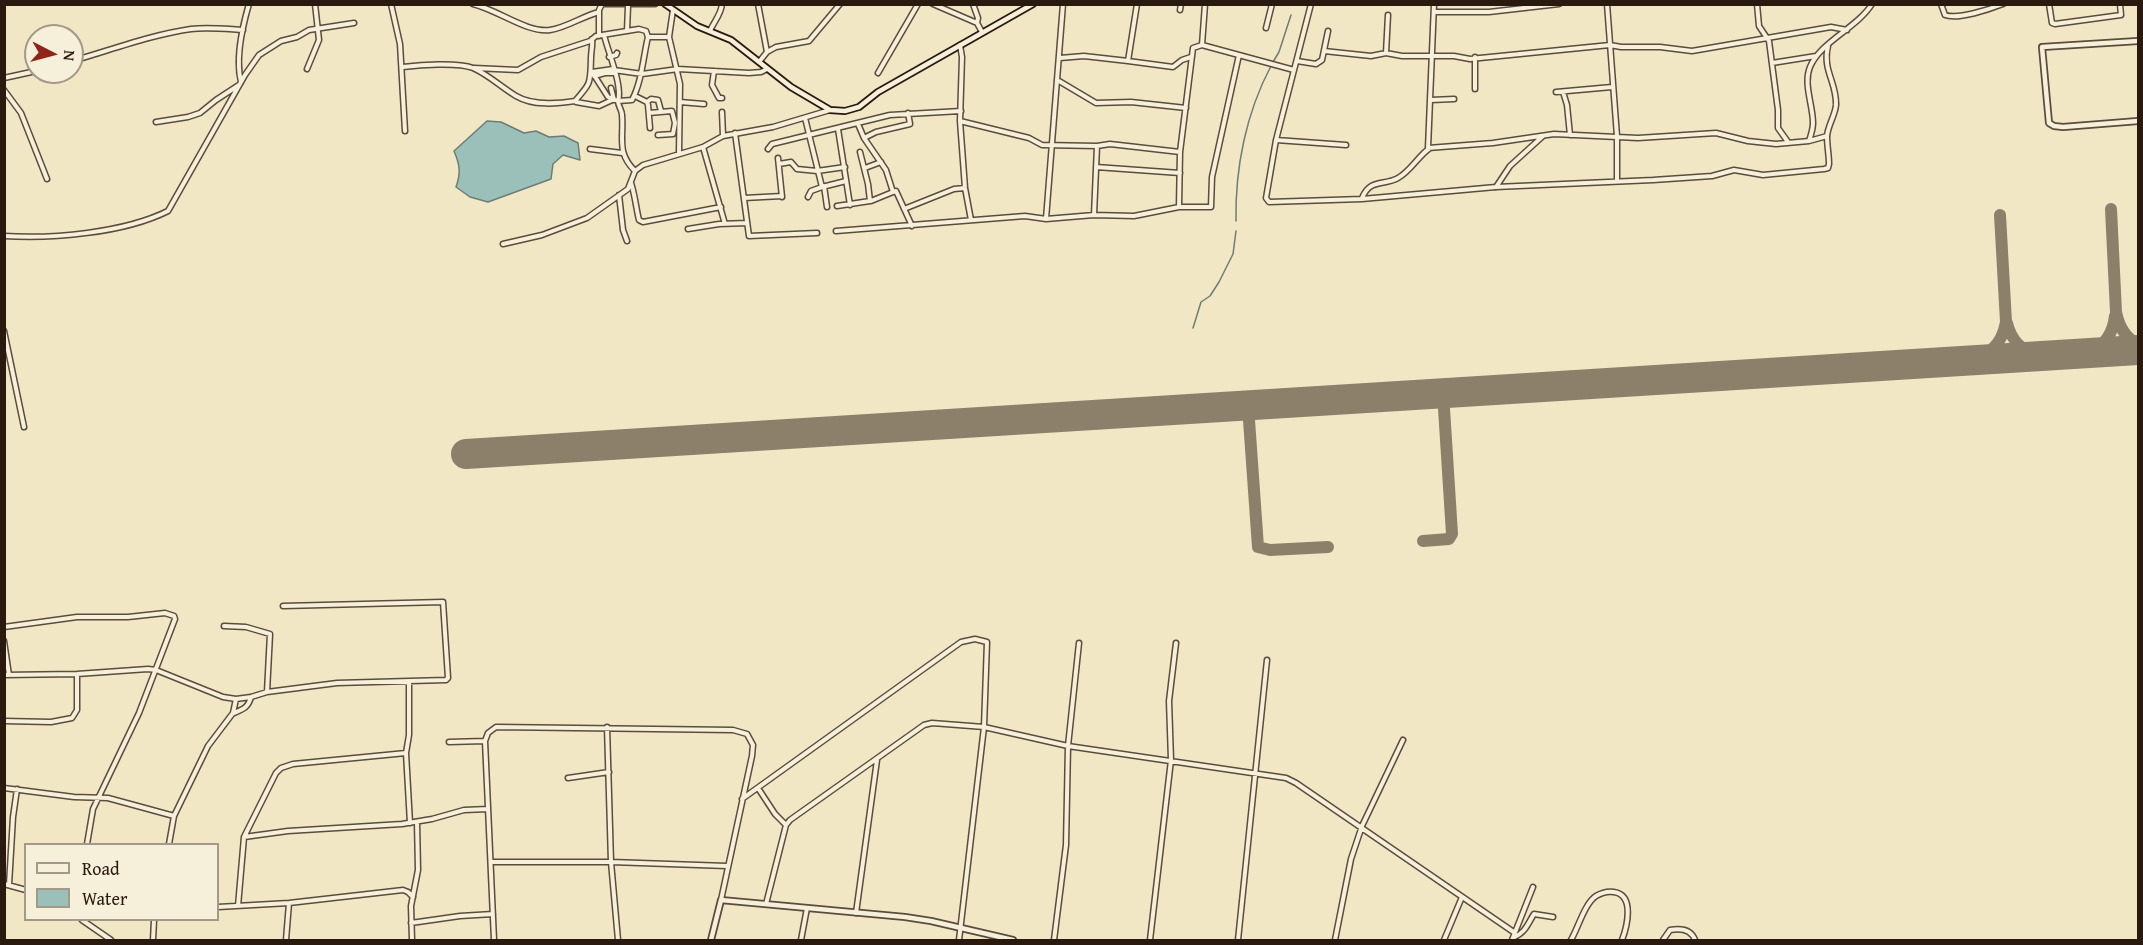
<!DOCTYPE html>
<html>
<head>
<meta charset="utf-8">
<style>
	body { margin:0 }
	#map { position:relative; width:2143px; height:945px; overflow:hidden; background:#f1e7c5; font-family:"Gentium Book Plus",serif }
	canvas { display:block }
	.frame { position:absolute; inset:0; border:6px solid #29190e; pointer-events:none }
	.legend { position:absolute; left:24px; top:843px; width:195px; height:78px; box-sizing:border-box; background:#f6efd9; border:2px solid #a49988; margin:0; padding:8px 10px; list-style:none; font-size:18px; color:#29190e }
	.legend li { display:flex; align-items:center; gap:12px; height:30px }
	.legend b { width:30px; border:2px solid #a49988 }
	.north { position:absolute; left:24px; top:24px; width:60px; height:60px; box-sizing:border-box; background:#f6efd9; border:2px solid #a49988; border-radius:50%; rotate:96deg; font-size:16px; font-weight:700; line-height:24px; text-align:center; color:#29190e }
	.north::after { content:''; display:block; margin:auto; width:21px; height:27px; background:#8f2418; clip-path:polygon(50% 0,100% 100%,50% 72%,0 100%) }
</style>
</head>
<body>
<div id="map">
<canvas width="2143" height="945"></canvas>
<div class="frame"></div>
<ul class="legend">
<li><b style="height:8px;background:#f6efd9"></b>Road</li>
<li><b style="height:16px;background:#9bbfb9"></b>Water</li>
</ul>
<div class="north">N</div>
</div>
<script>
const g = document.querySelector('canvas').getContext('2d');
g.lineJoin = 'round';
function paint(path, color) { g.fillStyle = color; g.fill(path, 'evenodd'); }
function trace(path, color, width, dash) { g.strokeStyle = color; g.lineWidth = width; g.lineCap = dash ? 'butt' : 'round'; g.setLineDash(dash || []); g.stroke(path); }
const water = new Path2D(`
	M 487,121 L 501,122 L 524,133 L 536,131 L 549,137 L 564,136 L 578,143 L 580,160 L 563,155 L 553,164 L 551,179 L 488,202 L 470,197 L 456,187 C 461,173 460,165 454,151 Z`);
paint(water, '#9bbfb9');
trace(water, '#6d7d75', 1.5);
trace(new Path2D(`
	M 1273,62 L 1279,52 L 1291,15
	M 1236,221 C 1235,168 1246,113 1271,66
	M 1193,328 L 1201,302 L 1210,296 L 1219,282 L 1233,254 L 1236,231`), '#6d7d75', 1.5);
trace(new Path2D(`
	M 2111,209 L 2116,312 C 2119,327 2125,337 2138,345
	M 2007,323 C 2011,340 2023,352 2040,356
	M 2089,353 C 2105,346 2113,333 2115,316
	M 1970,361 C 1990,355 2002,344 2006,322 L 2000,215
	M 1248,406 L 1258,547 L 1270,550 L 1328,547
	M 1423,541 L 1449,539 L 1452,534 L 1443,393`), '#8d806a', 12);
trace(new Path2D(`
	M 466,454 L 2138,350`), '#8d806a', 30);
const minor = new Path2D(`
	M 391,4 L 400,44 L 405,131
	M 473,4 C 498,10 527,33 550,30 C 566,28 583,16 599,12
	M 604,4 L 655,4
	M 758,4 L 767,52
	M 933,4 L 977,23 L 982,32
	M 973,4 L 978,18 L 977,23
	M 1137,4 L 1128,61 L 1173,67 L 1182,60 L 1191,57
	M 1311,4 L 1276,140 L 1266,198 L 1269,202 L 1362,199 L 1496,187 L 1653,180 L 1712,176 L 1734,170 L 1763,175 L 1824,169 L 1828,168 L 1829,164 C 1829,155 1827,146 1827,136 C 1828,125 1835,116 1836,105 C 1837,83 1822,70 1828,46
	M 1434,4 L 1428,148 L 1493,143 L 1554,134 L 1638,138 L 1716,133 L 1748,141 L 1776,144 L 1809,141 L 1827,136
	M 1607,4 L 1617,136 L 1617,181
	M 1757,4 L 1759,26 L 1769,41 L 1778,110 L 1778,128 L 1788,142
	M 1941,4 L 1945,15 C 1958,20 1990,9 2003,4
	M 2049,4 L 2052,23 L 2055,24 L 2121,15 L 2120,4
	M 673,10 L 669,37 L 680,84 L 679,153
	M 1180,10 L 1181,4
	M 1434,12 L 1489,12 L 1559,4
	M 1266,28 L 1272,4
	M 627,31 L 628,6
	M 710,31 C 714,21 721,15 722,4
	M 604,35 C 608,52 623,86 618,101 L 632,100 C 642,81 643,58 648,37 L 669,37
	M 599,36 L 599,10 L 602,4
	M 960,45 L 962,57 L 960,121 L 1029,138 L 1042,145 L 1097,146 L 1110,144 L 1180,152
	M 1202,45 L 1205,4
	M 1324,51 L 1371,56 L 1386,53 L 1402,56 L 1454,56 L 1470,59 L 1610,45 L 1621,47 L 1660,47 L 1692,51 L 1831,27 L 1847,30
	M 1386,53 L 1388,15
	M 609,57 L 616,55 L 617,53
	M 1060,58 L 1084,56 L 1128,61
	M 72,61 C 111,50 150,35 191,29 C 208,27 226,29 243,30
	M 1297,61 L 1316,64 L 1322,60 L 1328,31
	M 759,62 L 767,52 L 776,47 L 809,41 L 840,4
	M 1772,63 L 1816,56
	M 403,67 C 420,65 457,62 473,68 C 489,75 501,87 516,96 C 533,106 556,104 575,101 C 592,82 590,83 591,58 C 591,51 593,45 592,39
	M 474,68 L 518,70 L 541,57 L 590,41 L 596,36 L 639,29 L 646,31 L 648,37
	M 307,69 L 319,40 L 315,4
	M 613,69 L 592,72 L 608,97 L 618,101 C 618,106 622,110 622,115 C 624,138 616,152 635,171
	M 614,70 L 642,74 L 678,69 L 749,73 L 761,72 L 767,69
	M 714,71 L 712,85 L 719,98 L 722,98
	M 878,73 L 918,4
	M 594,76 L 605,73 L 615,73
	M 4,78 L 36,71
	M 1059,81 L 1096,103 L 1131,102 L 1186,108
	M 241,82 C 235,58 242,28 249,4
	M 611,88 L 614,100
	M 1475,89 L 1475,57
	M 4,90 L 21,113 L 47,179
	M 1556,92 L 1612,87
	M 1563,92 L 1567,105 L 1570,135
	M 635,96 L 647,102 L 648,105 L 650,128
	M 1431,100 L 1454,99
	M 576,102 L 599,106 L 612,100
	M 647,102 L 651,99 L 658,100 L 661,111
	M 680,102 L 704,104
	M 722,112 L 723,136
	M 649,113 L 672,111 L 675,123 L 673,134 L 658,135
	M 805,118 L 822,187
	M 960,121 L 965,188 L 971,220
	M 156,122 L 188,117 L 200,113 L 216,100 L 239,85
	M 858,124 L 864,138 L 886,170 L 893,192 L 896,191 L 912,226
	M 838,129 L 850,205
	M 735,133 L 749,236 L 817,233
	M 864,138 L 876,132 L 910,124 L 908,113
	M 1276,140 L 1346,145
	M 1809,141 C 1811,135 1813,129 1813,123 C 1813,105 1803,84 1810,67 C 1820,42 1857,28 1872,4
	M 703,147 L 725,224
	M 590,149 L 622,153
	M 768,149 L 772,144 L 890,115 L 961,111
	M 778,158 L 782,197
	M 779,164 L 791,162 L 797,169 L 817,171 L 845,167
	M 1096,167 L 1180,173
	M 865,168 L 881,162
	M 631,183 C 635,195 636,208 639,220 L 643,222 L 721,207
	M 824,186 L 827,207
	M 1496,187 L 1510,166 L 1543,136
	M 619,195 L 623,230 L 627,241
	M 808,197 L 811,191 L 822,187 L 846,181
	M 744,198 L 782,196
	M 1362,198 C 1370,178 1384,186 1398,178 C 1411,171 1418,156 1430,148
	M 871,201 L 893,192
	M 837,206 L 870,201 L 868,184 L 860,152
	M 1179,207 L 1180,152 L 1193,48 L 1202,45 L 1294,70
	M 904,209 L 954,189 L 965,188
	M 1094,215 L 1097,146
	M 1046,219 L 1063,4
	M 688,229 L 719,224 L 747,223
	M 836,231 L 1025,216 L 1046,219 L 1094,215 L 1134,216 L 1179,207 L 1211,207 L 1212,177 L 1239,55
	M 4,236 C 52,239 124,233 168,211 L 245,75 L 259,55 L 281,41 L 297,37 L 309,30 L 354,23
	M 503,244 L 542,235 L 587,218 L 628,189 L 635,171 L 643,165 L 703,147 L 723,136 L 773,127 L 830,110
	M 4,331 L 24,427
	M 224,626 L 246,627 L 270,634 L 267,692
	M 4,627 L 77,617 L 128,617 L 165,613 L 174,616 L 175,619 L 139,713 L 93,809 L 87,844
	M 4,641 L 9,675
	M 4,675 L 77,674 L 148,669 L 156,670 L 223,697 L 236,699 L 251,697 L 267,692 L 337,683 L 446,680 L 448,678 L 443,602 L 283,606
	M 409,682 L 409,735 L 406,753 L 410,823
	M 234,713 C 243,709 248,708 251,697
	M 4,721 L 51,722 L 72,718 L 77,710 L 77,674
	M 607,727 L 611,862 L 618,940
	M 449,742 L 485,741
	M 568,778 L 609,772
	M 4,788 L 74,797 L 108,798 L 174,816 L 169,844
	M 758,788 L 775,814 L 786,825
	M 742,799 L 961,642 L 975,639 L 987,642 L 984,727 L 959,940
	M 174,816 L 208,746 L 233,713 L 236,699
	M 244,837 L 276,773 L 281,768 L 293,764 L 406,753
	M 491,862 L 611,862 L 727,866
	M 4,884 L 26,890
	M 9,885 L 13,817 L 17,789
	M 766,904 L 786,825 L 790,820 L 924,725 L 932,723 L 984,727 L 1068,746 L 1286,778 L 1296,783 L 1515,933
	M 238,906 L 244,837 L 288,831 L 402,824 L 432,819 L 464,810 L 488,809
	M 218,907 L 289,903 L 403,890 L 408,892 L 413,897
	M 856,913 L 877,760
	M 82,920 L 111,940
	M 411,923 L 460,916 L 493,914
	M 1513,938 C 1526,932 1527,925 1534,914 L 1553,917
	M 153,940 L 154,920
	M 286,940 L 289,903
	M 412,940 L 411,906 L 418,870 L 417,822
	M 494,940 L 485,741 L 488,733 L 496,727 L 733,730 L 747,734 L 753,745 L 752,756 L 721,900
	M 801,940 L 807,908
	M 1054,940 L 1066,845 L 1068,746 L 1079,643
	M 1150,940 L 1171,760 L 1169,701 L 1176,643
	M 1238,940 L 1267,660
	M 1335,940 L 1351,859 L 1362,826 L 1403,740
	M 1444,940 L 1462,897
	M 1512,940 L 1533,887
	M 1571,940 C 1578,928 1585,903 1596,896 C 1601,893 1608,891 1614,892 C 1635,895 1627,927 1622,940
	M 1663,940 L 1670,930 C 1681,928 1691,929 1695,940`);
const tertiary = new Path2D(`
	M 2138,41 L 2042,47 L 2049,123 L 2054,126 L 2063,127 L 2138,121
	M 711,940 L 721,900 L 905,917 L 931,921 L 1013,940`);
const secondary = new Path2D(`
	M 665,4 L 697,26 L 731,40 L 791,87 L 830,110 L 845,111 L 859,107 L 878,92 L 1033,4`);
trace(minor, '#5b4c3c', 7);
trace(tertiary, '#5b4c3c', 8);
trace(secondary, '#29190e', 8);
trace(minor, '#f6efd9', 4);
trace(tertiary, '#f6efd9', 4.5);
trace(secondary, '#f6efd9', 4.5);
</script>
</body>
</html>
